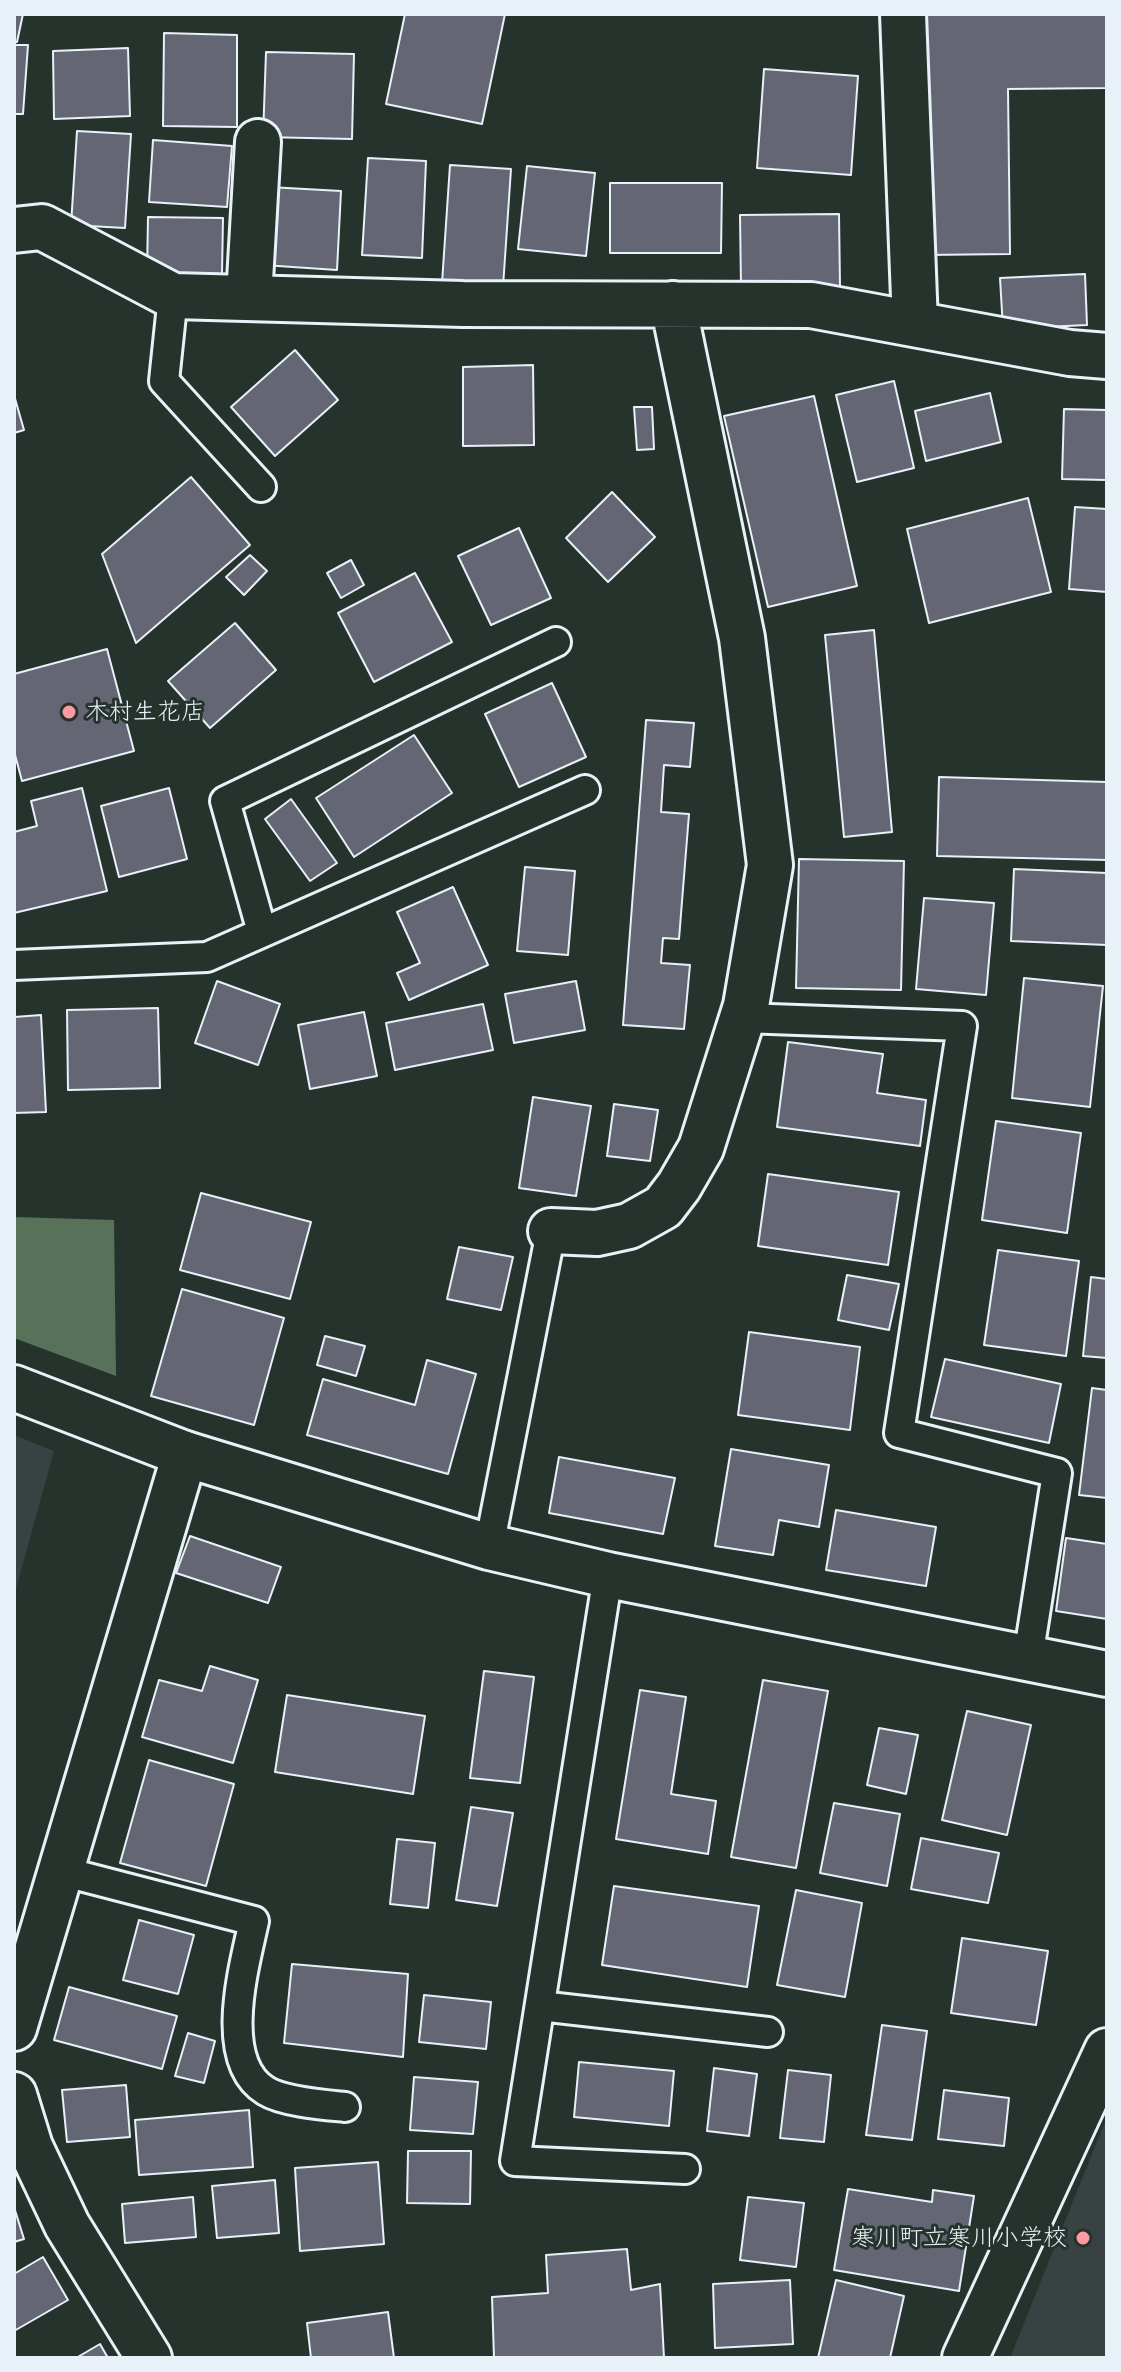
<!DOCTYPE html>
<html>
<head>
<meta charset="utf-8">
<style>
	body { margin:0 }
	#map { position:relative; width:1121px; height:2372px; overflow:hidden; background:#26332d; font-family:"Comic Neue",sans-serif }
	canvas { display:block }
	.frame { position:absolute; inset:0; border:16px solid #e8f1f8; pointer-events:none }
</style>
</head>
<body>
<div id="map">
<canvas width="1121" height="2372"></canvas>
<div class="frame"></div>
</div>
<script>
const g = document.querySelector('canvas').getContext('2d');
g.lineJoin = 'round';
function paint(path, color) { g.fillStyle = color; g.fill(path, 'evenodd'); }
function trace(path, color, width, dash) { g.strokeStyle = color; g.lineWidth = width; g.lineCap = dash ? 'butt' : 'round'; g.setLineDash(dash || []); g.stroke(path); }
function drawText(font, color, halo, rows, align = 'center') {
  g.font = font + ' "Comic Neue","Klee One",sans-serif'; g.lineWidth = 6; g.setLineDash([]); g.textBaseline = 'middle'; g.strokeStyle = halo; g.fillStyle = color; for (const [text, x, y, turn = 0] of rows) {
    g.save(); g.translate(x, y); g.rotate((+turn || 0) * Math.PI / 180); g.textAlign = isNaN(turn) ? turn : align; if (halo) g.strokeText(text, 0, 0); g.fillText(text, 0, 0); g.restore();
  }
}
paint(new Path2D(`
	M 14,1435 L 54,1451 L 14,1596 Z
	M 1107,2117 L 1107,2358 L 1010,2358 Z`), '#394242');
paint(new Path2D(`
	M 14,1217 L 114,1220 L 116,1376 L 14,1338 Z`), '#577258');
const building = new Path2D(`
	M 14,14 L 23,14 L 17,42 L 14,42 Z
	M 405,14 L 505,14 L 482,124 L 386,104 Z
	M 922,14 L 1107,14 L 1107,88 L 1008,89 L 1010,254 L 925,255 Z
	M 164,33 L 237,35 L 237,127 L 163,126 Z
	M 14,45 L 28,45 L 23,114 L 14,114 Z
	M 128,48 L 130,116 L 54,119 L 53,51 Z
	M 266,52 L 354,54 L 352,139 L 263,137 Z
	M 764,69 L 858,76 L 851,175 L 757,168 Z
	M 77,131 L 131,134 L 125,228 L 71,225 Z
	M 153,140 L 232,146 L 227,207 L 149,202 Z
	M 368,158 L 426,161 L 422,258 L 362,255 Z
	M 450,165 L 511,169 L 503,287 L 442,283 Z
	M 527,166 L 595,173 L 586,256 L 518,249 Z
	M 610,183 L 722,183 L 721,253 L 610,253 Z
	M 269,187 L 341,191 L 337,270 L 263,265 Z
	M 839,214 L 840,286 L 741,287 L 740,215 Z
	M 148,217 L 223,218 L 222,274 L 147,273 Z
	M 1085,274 L 1087,325 L 1003,329 L 1000,278 Z
	M 295,350 L 338,400 L 275,456 L 231,407 Z
	M 533,365 L 534,445 L 463,446 L 463,367 Z
	M 894,381 L 914,468 L 857,482 L 836,395 Z
	M 990,393 L 1001,442 L 926,461 L 915,411 Z
	M 14,395 L 24,430 L 14,433 Z
	M 814,396 L 857,586 L 768,607 L 724,416 Z
	M 634,407 L 652,407 L 654,449 L 637,450 Z
	M 1064,409 L 1107,410 L 1107,480 L 1062,479 Z
	M 191,477 L 250,545 L 136,643 L 102,554 Z
	M 612,492 L 655,537 L 608,582 L 566,538 Z
	M 1028,498 L 1051,592 L 929,623 L 907,529 Z
	M 1075,507 L 1107,509 L 1107,592 L 1069,589 Z
	M 519,528 L 551,598 L 491,625 L 458,556 Z
	M 250,555 L 267,571 L 244,595 L 226,577 Z
	M 351,560 L 364,585 L 341,598 L 327,573 Z
	M 415,573 L 452,642 L 374,682 L 338,613 Z
	M 235,623 L 276,670 L 210,728 L 168,681 Z
	M 874,630 L 892,832 L 844,837 L 825,635 Z
	M 107,649 L 134,751 L 22,781 L 14,751 L 14,674 Z
	M 552,683 L 586,757 L 519,787 L 485,714 Z
	M 646,720 L 694,723 L 690,767 L 664,765 L 661,812 L 689,814 L 679,939 L 663,938 L 661,963 L 690,965 L 684,1029 L 623,1025 Z
	M 414,735 L 452,793 L 354,857 L 316,798 Z
	M 939,777 L 1107,782 L 1107,860 L 937,856 Z
	M 82,788 L 107,891 L 14,913 L 14,832 L 37,826 L 31,801 Z
	M 169,788 L 187,859 L 119,877 L 101,806 Z
	M 291,799 L 337,863 L 310,881 L 265,819 Z
	M 799,859 L 904,861 L 901,990 L 796,988 Z
	M 525,867 L 575,871 L 568,955 L 517,951 Z
	M 1014,869 L 1107,873 L 1107,945 L 1011,941 Z
	M 453,887 L 488,965 L 409,1000 L 397,973 L 420,963 L 397,912 Z
	M 924,898 L 994,903 L 986,995 L 916,989 Z
	M 1024,978 L 1103,986 L 1090,1107 L 1012,1098 Z
	M 217,981 L 280,1004 L 258,1065 L 195,1043 Z
	M 576,981 L 585,1030 L 514,1043 L 505,994 Z
	M 483,1004 L 493,1050 L 395,1070 L 386,1023 Z
	M 158,1008 L 160,1088 L 68,1090 L 67,1010 Z
	M 364,1012 L 377,1076 L 310,1089 L 298,1025 Z
	M 41,1015 L 46,1112 L 14,1113 L 14,1017 Z
	M 788,1042 L 883,1054 L 877,1093 L 926,1100 L 920,1146 L 777,1127 Z
	M 533,1097 L 591,1106 L 576,1196 L 519,1188 Z
	M 614,1104 L 658,1110 L 650,1161 L 607,1156 Z
	M 996,1121 L 1081,1133 L 1067,1233 L 982,1220 Z
	M 768,1174 L 899,1192 L 888,1265 L 758,1246 Z
	M 201,1193 L 311,1222 L 290,1299 L 180,1270 Z
	M 459,1247 L 513,1257 L 501,1310 L 447,1299 Z
	M 998,1250 L 1079,1261 L 1066,1356 L 984,1345 Z
	M 847,1275 L 899,1284 L 889,1330 L 838,1320 Z
	M 1091,1277 L 1107,1279 L 1107,1358 L 1083,1356 Z
	M 182,1289 L 284,1318 L 254,1425 L 151,1396 Z
	M 749,1332 L 860,1347 L 850,1430 L 738,1415 Z
	M 325,1336 L 365,1346 L 356,1376 L 317,1365 Z
	M 945,1359 L 1061,1384 L 1049,1443 L 931,1417 Z
	M 427,1360 L 476,1374 L 448,1474 L 307,1435 L 323,1379 L 415,1405 Z
	M 1092,1388 L 1107,1390 L 1107,1498 L 1079,1495 Z
	M 731,1449 L 829,1465 L 819,1527 L 779,1520 L 773,1555 L 715,1546 Z
	M 559,1457 L 675,1478 L 663,1534 L 549,1513 Z
	M 836,1510 L 936,1527 L 926,1586 L 826,1570 Z
	M 190,1536 L 281,1567 L 268,1603 L 176,1573 Z
	M 1066,1538 L 1107,1544 L 1107,1619 L 1056,1611 Z
	M 210,1666 L 258,1680 L 233,1763 L 142,1737 L 159,1680 L 202,1691 Z
	M 484,1671 L 534,1677 L 520,1783 L 470,1778 Z
	M 763,1680 L 828,1691 L 796,1868 L 731,1857 Z
	M 640,1690 L 686,1697 L 671,1794 L 716,1801 L 708,1854 L 616,1839 Z
	M 287,1695 L 425,1716 L 413,1794 L 275,1772 Z
	M 967,1711 L 1031,1725 L 1007,1835 L 942,1820 Z
	M 879,1728 L 918,1735 L 906,1794 L 867,1785 Z
	M 149,1760 L 234,1784 L 206,1886 L 120,1863 Z
	M 834,1803 L 900,1814 L 887,1886 L 820,1873 Z
	M 471,1807 L 513,1813 L 497,1906 L 456,1900 Z
	M 921,1838 L 999,1853 L 988,1903 L 911,1889 Z
	M 397,1839 L 435,1843 L 428,1908 L 390,1904 Z
	M 614,1886 L 759,1906 L 747,1987 L 602,1965 Z
	M 796,1890 L 862,1903 L 845,1997 L 777,1985 Z
	M 139,1920 L 194,1935 L 178,1994 L 123,1980 Z
	M 962,1938 L 1048,1951 L 1036,2025 L 951,2013 Z
	M 292,1964 L 408,1974 L 403,2057 L 284,2043 Z
	M 69,1987 L 177,2016 L 162,2069 L 54,2040 Z
	M 424,1995 L 491,2002 L 486,2049 L 419,2042 Z
	M 882,2025 L 927,2031 L 912,2140 L 866,2135 Z
	M 188,2033 L 215,2041 L 204,2083 L 175,2076 Z
	M 579,2062 L 674,2071 L 669,2126 L 574,2117 Z
	M 714,2068 L 757,2074 L 749,2136 L 707,2131 Z
	M 788,2070 L 831,2075 L 824,2142 L 780,2138 Z
	M 414,2077 L 478,2082 L 473,2134 L 410,2130 Z
	M 126,2085 L 130,2137 L 67,2142 L 62,2090 Z
	M 944,2090 L 1009,2098 L 1004,2146 L 938,2139 Z
	M 249,2110 L 253,2167 L 139,2175 L 135,2120 Z
	M 408,2151 L 471,2151 L 470,2204 L 407,2203 Z
	M 378,2162 L 384,2244 L 300,2251 L 295,2168 Z
	M 275,2180 L 279,2233 L 217,2238 L 212,2186 Z
	M 848,2189 L 932,2202 L 933,2190 L 974,2196 L 959,2291 L 834,2270 Z
	M 193,2197 L 196,2237 L 125,2243 L 122,2204 Z
	M 748,2197 L 804,2203 L 796,2267 L 740,2260 Z
	M 14,2207 L 24,2239 L 14,2242 Z
	M 627,2249 L 631,2290 L 660,2284 L 664,2358 L 494,2358 L 492,2297 L 548,2293 L 546,2255 Z
	M 43,2257 L 68,2300 L 14,2331 L 14,2274 Z
	M 790,2280 L 793,2344 L 715,2348 L 713,2284 Z
	M 836,2280 L 904,2296 L 890,2358 L 818,2358 Z
	M 388,2312 L 394,2358 L 311,2358 L 307,2323 Z
	M 100,2344 L 108,2358 L 76,2358 Z`);
paint(building, '#656673');
trace(building, '#e8f1f8', 2);
const lane = new Path2D(`
	M 173,296 L 164,381 L 261,487
	M 262,932 L 225,801 L 556,642
	M 14,965 L 207,957 L 585,790
	M 743,1018 L 962,1026 L 899,1433 L 1057,1473 L 1028,1658
	M 489,1547 L 551,1231
	M 608,1575 L 515,2161 L 685,2169
	M 61,1871 L 254,1921 C 244,1967 217,2061 266,2091 C 284,2102 325,2105 345,2107
	M 540,2006 L 768,2032`);
const street = new Path2D(`
	M 903,14 L 915,324
	M 14,230 L 42,227 L 173,296 L 463,304 L 811,305 L 1070,353 L 1107,356
	M 249,298 L 258,142
	M 551,1231 L 597,1233 L 629,1226 L 663,1207 L 679,1186 L 701,1148 L 746,1006 L 770,865 L 742,638 L 673,304
	M 14,2028 L 185,1454
	M 14,2095 L 30,2147 L 67,2225 L 149,2358
	M 965,2358 L 1107,2051`);
const secondary = new Path2D(`
	M 14,1388 L 185,1454 L 489,1547 L 608,1575 L 1107,1674`);
trace(lane, '#e8f1f8', 34);
trace(street, '#e8f1f8', 50);
trace(secondary, '#e8f1f8', 50);
trace(lane, '#26332d', 28);
trace(street, '#26332d', 44);
trace(secondary, '#26332d', 44);
for (const [x, y, r, color] of [
	[69,712,8,"#ff9aa2"],
	[1083,2238,8,"#ff9aa2"]
]) { const dot = new Path2D(); dot.arc(x, y, r, 0, 2 * Math.PI); g.fillStyle = color; g.fill(dot); trace(dot, '#26332d', 3); }
drawText('24px', '#e8f1f8', '#26332d', [
	["木村生花店",85,712],
	["寒川町立寒川小学校",1067,2238,"right"]
], 'left');
</script>
</body>
</html>
